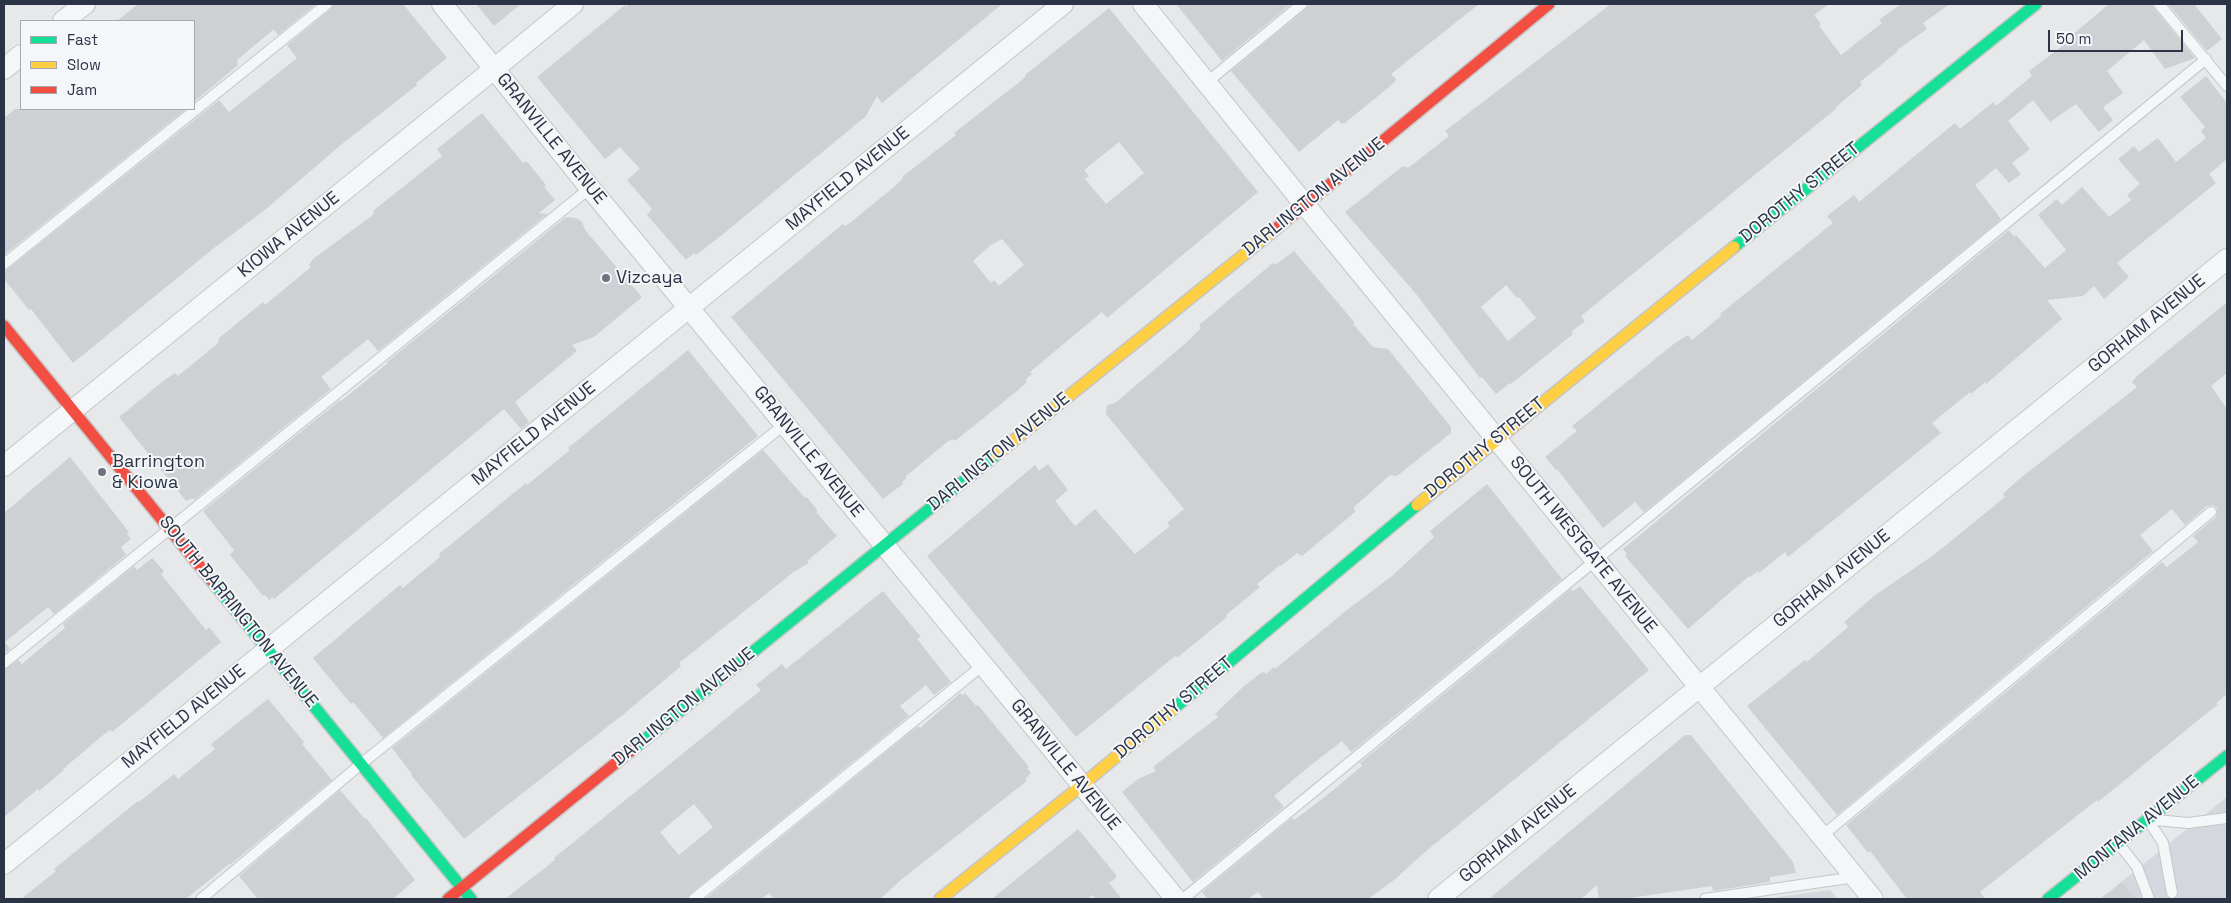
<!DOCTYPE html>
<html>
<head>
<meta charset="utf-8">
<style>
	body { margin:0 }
	#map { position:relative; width:2231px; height:903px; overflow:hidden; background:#e6e8ea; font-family:"Space Grotesk",sans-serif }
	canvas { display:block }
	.frame { position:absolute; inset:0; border:5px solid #2b3445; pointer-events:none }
	.legend { position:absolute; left:20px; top:20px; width:175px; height:90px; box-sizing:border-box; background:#f4f6f9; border:1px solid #a4a8b1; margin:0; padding:6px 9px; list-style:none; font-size:15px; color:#2b3445 }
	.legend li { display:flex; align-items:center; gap:10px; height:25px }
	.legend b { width:25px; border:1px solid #a4a8b1 }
	.scale { position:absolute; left:2048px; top:30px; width:135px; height:22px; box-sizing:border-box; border:2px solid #2b3445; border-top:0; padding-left:6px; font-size:15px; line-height:18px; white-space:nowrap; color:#2b3445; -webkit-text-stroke:4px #f4f6f9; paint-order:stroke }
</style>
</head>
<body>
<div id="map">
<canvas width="2231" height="903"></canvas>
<div class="frame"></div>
<ul class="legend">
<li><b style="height:6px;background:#16e098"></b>Fast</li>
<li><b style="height:6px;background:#ffcf43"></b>Slow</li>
<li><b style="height:6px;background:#f24e42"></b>Jam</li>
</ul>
<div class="scale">50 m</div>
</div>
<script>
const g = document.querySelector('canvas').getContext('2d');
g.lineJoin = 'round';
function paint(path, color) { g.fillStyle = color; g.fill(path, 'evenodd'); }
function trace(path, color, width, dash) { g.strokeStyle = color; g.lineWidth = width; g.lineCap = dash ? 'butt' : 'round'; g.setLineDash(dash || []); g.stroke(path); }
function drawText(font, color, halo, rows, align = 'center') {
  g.font = font + ' "Space Grotesk",sans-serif'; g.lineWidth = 4; g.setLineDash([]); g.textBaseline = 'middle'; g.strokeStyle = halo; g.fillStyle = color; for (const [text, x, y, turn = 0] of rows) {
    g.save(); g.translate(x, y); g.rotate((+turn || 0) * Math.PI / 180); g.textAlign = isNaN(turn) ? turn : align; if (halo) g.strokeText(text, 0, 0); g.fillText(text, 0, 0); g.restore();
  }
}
paint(new Path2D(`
	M 2227,797 L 2227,899 L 2100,899 Z
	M 1830,890 L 1838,899 L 1763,899 Z`), '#d4d7dd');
paint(new Path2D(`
	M 138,4 L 316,4 L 278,35 L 274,29 L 237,60 L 238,65 L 194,102 L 194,21 L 117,21 Z
	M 334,4 L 403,4 L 447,58 L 416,83 L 417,85 L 342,144 L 266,209 L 214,248 L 73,363 L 31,309 L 29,310 L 4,279 L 4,271 L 8,269 L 219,100 L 229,112 L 267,82 L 297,58 L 287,45 L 331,9 Z
	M 476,4 L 521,4 L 494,26 Z
	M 629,4 L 1002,4 L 882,103 L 877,96 L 866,116 L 722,235 L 696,255 L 694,253 L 686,260 L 647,215 L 652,209 L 627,180 L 640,169 L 620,147 L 605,159 L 537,77 L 625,5 L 626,7 Z
	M 1176,4 L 1291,4 L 1222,61 Z
	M 1309,4 L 1479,4 L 1391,74 L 1396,79 L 1395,82 L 1345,123 L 1341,124 L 1338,120 L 1299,152 L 1231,71 L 1306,9 Z
	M 1611,4 L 1829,4 L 1814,15 L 1821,24 L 1819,26 L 1841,55 L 1882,23 L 1879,20 L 1901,4 L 1950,4 L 1923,23 L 1927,29 L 1897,50 L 1898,51 L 1860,82 L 1862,85 L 1836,107 L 1837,108 L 1581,316 L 1585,321 L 1571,332 L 1573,334 L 1511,384 L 1510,383 L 1496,394 L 1482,377 L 1480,378 L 1416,294 L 1345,212 L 1403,166 L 1408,168 L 1449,136 L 1445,131 ZM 1506,285 L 1517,298 L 1519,297 L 1536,318 L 1508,341 L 1481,307 Z
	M 2109,4 L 2152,4 L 2154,8 L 2195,58 L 2165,69 L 2144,40 L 2107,71 L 2123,93 L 2103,107 L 2113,120 L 2099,132 L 2076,104 L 2050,122 L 2033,100 L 2008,121 L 2030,149 L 2012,163 L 2021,174 L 2009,183 L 1996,168 L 1975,185 L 2001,219 L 1644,512 L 1635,502 L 1603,528 L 1557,469 L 1556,470 L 1545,457 L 1577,431 L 1572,426 L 1675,343 L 1688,335 L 1692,340 L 1721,316 L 1720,314 L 1833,223 L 1827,216 L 1854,195 L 1859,202 L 1955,123 L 1960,129 L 1993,102 L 1996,106 L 2032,76 L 2029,71 L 2073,38 L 2071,36 Z
	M 2168,4 L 2194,4 L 2222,39 L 2207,51 Z
	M 1109,8 L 1258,192 L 1107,318 L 1102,312 L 1030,372 L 1032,374 L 1025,380 L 1027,382 L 1017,391 L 955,441 L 953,439 L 947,442 L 905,477 L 907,478 L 902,482 L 903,484 L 883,499 L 731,317 L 843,224 L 845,226 L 851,222 L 894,187 L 903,178 L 902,177 L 956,135 L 954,133 L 1022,80 L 1026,76 L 1025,75 ZM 1119,142 L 1144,173 L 1106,204 L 1085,179 L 1089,176 L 1084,170 ZM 1002,239 L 1024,265 L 999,286 L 994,280 L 991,283 L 973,261 L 991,245 Z
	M 2206,76 L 2227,103 L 2227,159 L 2209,174 L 2216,183 L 2117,263 L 2129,277 L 2104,299 L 2094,286 L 2083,296 L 2047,300 L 2062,319 L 1986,384 L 1985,382 L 1971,394 L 1970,392 L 1932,423 L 1941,433 L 1788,557 L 1785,552 L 1759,573 L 1758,571 L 1750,577 L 1749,576 L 1688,629 L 1625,556 L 1627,554 L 1623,549 L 2009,230 L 2014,237 L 2016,235 L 2045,268 L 2066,250 L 2038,215 L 2057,199 L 2062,205 L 2082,187 L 2109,217 L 2131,200 L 2127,195 L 2140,184 L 2118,159 L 2134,146 L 2139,152 L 2158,138 L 2176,162 L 2206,138 L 2201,131 L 2205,127 L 2180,97 Z
	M 15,109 L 186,109 L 4,255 L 4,118 Z
	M 482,113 L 523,163 L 526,161 L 529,164 L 546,185 L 544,187 L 555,200 L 539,213 L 547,214 L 378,351 L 368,339 L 321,377 L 331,389 L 194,500 L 193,498 L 186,501 L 119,417 L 166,379 L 175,373 L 178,376 L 216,345 L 219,341 L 218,339 L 263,302 L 265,305 L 311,267 L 309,265 L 313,259 L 373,215 L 374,210 L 442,156 L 437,149 Z
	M 566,217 L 576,218 L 582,222 L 585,230 L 642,297 L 594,337 L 572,345 L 577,351 L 515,402 L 529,422 L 521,429 L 504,409 L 274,599 L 273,597 L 269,600 L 265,595 L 263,596 L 230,555 L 234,550 L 203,511 L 340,400 L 341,401 L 388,363 L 387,362 Z
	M 1294,251 L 1355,323 L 1353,324 L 1373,347 L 1388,349 L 1451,427 L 1451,433 L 1397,476 L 1390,475 L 1354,507 L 1355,512 L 1348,518 L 1302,556 L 1297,553 L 1281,566 L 1280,565 L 1257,584 L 1260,587 L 1226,615 L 1227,617 L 1178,657 L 1175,656 L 1076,737 L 927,556 L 1035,465 L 1039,471 L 1048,464 L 1068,490 L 1055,501 L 1075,526 L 1095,509 L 1135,554 L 1170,526 L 1167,523 L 1184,509 L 1106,414 L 1107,405 L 1115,403 L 1187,342 L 1201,328 L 1199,325 L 1273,263 L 1275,265 Z
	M 2227,302 L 2227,373 L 2211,386 L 2227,409 L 2227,694 L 2216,703 L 2218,704 L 2098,802 L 2097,800 L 1980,892 L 1985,899 L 1907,899 L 1870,851 L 1868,853 L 1846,825 L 2162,562 L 2167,567 L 2198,542 L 2193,536 L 2216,517 L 2217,508 L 2213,505 L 2207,506 L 2185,525 L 2172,509 L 2140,535 L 2153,551 L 1837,815 L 1747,706 L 1805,660 L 1807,662 L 1848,627 L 1844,622 L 1874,596 L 1935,554 L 2005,497 L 2003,494 L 2018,480 L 2137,387 L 2132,382 L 2137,376 Z
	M 688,350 L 758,436 L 383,738 L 353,702 L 351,704 L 313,658 L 400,585 L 403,588 L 440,557 L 439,554 L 526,483 L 527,485 L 570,450 L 568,448 Z
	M 763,450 L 805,498 L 807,497 L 818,511 L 816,512 L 837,536 L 807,561 L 809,563 L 795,571 L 679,663 L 681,666 L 625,713 L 464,839 L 411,775 L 412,774 L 392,748 Z
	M 70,457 L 129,532 L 127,534 L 131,539 L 121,547 L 126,555 L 54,614 L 48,607 L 5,642 L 10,649 L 4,654 L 4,513 Z
	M 1487,484 L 1562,579 L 1351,752 L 1342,741 L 1306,769 L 1274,796 L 1284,807 L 1193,882 L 1122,792 L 1138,779 L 1156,771 L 1153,767 L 1218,717 L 1215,714 L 1244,686 L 1261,673 L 1264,672 L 1266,674 L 1274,667 L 1275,669 L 1347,610 L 1392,576 L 1434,537 L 1430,531 Z
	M 152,558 L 164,571 L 161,574 L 206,630 L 209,627 L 221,642 L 112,732 L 110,730 L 102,736 L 63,769 L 64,770 L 39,791 L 38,789 L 4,817 L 4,670 L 18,660 L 22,664 L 65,628 L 63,624 L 134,566 L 137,570 Z
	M 1580,586 L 1649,670 L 1425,852 L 1394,880 L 1368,899 L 1264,899 L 1258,892 L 1248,899 L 1208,899 L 1202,892 L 1292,818 L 1294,820 L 1326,796 L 1362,766 L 1360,763 L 1571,589 L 1573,591 Z
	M 883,591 L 921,637 L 917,639 L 951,682 L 934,695 L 926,685 L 900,706 L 909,716 L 690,894 L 687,899 L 505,899 L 555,860 L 554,858 L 761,690 L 756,685 L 782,664 L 786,669 ZM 694,804 L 713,827 L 679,855 L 660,832 Z
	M 960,693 L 962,695 L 965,693 L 976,706 L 978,705 L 1029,767 L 1027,768 L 1031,773 L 1025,779 L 1027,781 L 1014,791 L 902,879 L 880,899 L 774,899 L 769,893 L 762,899 L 705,899 L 918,726 L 920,728 Z
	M 268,699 L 304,742 L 302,744 L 332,780 L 230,865 L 229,864 L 186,899 L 21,899 L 56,871 L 54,869 L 138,801 L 139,802 L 174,774 L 178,779 L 215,749 L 211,744 Z
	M 1685,735 L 1691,735 L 1793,862 L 1796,873 L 1770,877 L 1770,882 L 1713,891 L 1712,886 L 1623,899 L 1599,899 L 1597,885 L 1581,899 L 1489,899 Z
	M 340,790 L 365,819 L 366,818 L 415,880 L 393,899 L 258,899 L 239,876 Z
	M 1078,829 L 1116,875 L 1116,878 L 1109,883 L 1122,899 L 1096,899 L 1092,895 L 1087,899 L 992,899 Z
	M 2122,883 L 2136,899 L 2100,899 Z`), '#ced0d3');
const lane = new Path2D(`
	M 2159,4 L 2227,86
	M 1206,83 L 1302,4
	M 4,264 L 327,4
	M 4,663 L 590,188
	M 2148,820 L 2163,843 L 2172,893
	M 2156,820 L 2188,823 L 2227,818
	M 1822,836 L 2211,512
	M 2119,844 L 2137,867 L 2149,899
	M 201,899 L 361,764 L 785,424
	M 694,899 L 983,665
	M 1183,899 L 2206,59
	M 1705,899 L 1855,877`);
const street = new Path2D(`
	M 442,4 L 590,188 L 1176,899
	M 1143,4 L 1305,205 L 1873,899
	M 63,21 L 85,4
	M 4,69 L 21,55
	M 4,466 L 494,69 L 573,4
	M 4,864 C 356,576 711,292 1063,4
	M 1438,899 L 2227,259`);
const fast = new Path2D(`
	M 1734,247 L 2036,4
	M 211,580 L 471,899
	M 1172,710 L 1417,505
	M 633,749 L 997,454
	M 2048,899 L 2227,756`);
const slow = new Path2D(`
	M 997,454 L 1277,228
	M 1417,505 L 1734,247
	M 940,899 L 1081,786 L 1172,710`);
const jam = new Path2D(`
	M 1277,228 L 1549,4
	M 4,326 L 211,580
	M 448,899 L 633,749`);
trace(lane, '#c4c6c8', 12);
trace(street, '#c4c6c8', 22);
trace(fast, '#c4c6c8', 14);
trace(slow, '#c4c6c8', 14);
trace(jam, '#c4c6c8', 14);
trace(lane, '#f5f6f7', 10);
trace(street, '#f5f6f7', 20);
trace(fast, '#16e098', 11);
trace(slow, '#ffcf43', 11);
trace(jam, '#f24e42', 11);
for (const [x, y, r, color] of [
	[606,278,5,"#6c737f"],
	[102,472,5,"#6c737f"]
]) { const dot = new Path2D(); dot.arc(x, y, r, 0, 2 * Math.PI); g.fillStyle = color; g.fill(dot); trace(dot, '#f4f6f9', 2); }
drawText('18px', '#2b3445', '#f4f6f9', [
	["GRANVILLE AVENUE",551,139,51],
	["MAYFIELD AVENUE",848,179,-39],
	["DOROTHY STREET",1800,193,-39],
	["DARLINGTON AVENUE",1314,197,-39],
	["KIOWA AVENUE",289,235,-39],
	["GORHAM AVENUE",2147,324,-39],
	["MAYFIELD AVENUE",534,434,-39],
	["DOROTHY STREET",1485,448,-39],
	["GRANVILLE AVENUE",808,452,51],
	["DARLINGTON AVENUE",999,452,-39],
	["SOUTH WESTGATE AVENUE",1583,545,51],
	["GORHAM AVENUE",1832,579,-39],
	["SOUTH BARRINGTON AVENUE",238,612,51],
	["DARLINGTON AVENUE",684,707,-39],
	["DOROTHY STREET",1174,708,-40],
	["MAYFIELD AVENUE",184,717,-39],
	["GRANVILLE AVENUE",1065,765,51],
	["MONTANA AVENUE",2137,828,-39],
	["GORHAM AVENUE",1518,834,-39]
]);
drawText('18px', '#2b3445', '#f4f6f9', [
	["Vizcaya",616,278],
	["Barrington",112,462],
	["& Kiowa",112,483]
], 'left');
</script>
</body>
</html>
